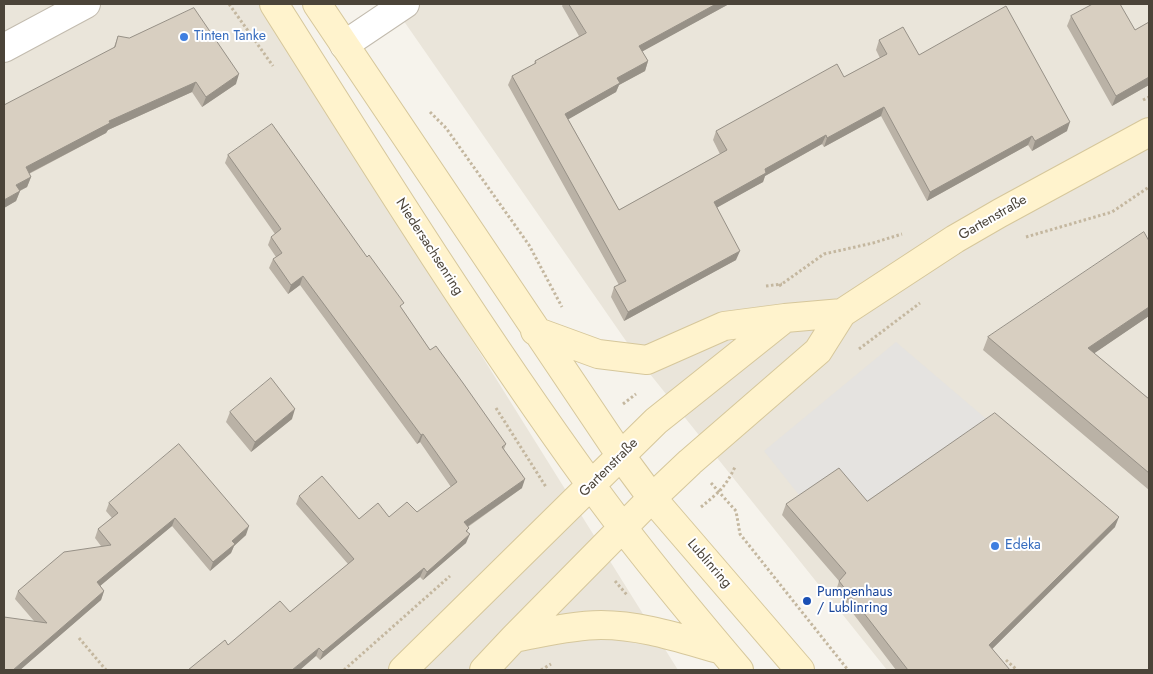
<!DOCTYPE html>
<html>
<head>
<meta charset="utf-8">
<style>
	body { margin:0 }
	#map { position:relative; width:1153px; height:674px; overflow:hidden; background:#f6f3ec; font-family:Jost,sans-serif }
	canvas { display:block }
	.frame { position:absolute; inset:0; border:5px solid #4b4439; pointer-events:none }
</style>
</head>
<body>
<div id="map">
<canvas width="1153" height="674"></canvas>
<div class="frame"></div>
</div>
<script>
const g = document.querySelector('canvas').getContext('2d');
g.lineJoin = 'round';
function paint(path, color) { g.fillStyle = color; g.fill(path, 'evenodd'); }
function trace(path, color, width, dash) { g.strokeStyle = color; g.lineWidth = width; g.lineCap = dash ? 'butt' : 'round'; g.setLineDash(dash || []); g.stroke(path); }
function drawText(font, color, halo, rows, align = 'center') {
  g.font = font + ' Jost,sans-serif'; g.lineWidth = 4; g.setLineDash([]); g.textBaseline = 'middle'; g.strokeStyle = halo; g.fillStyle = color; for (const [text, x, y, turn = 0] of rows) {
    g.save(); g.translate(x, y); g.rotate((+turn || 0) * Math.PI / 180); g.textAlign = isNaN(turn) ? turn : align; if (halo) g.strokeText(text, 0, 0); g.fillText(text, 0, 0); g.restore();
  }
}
paint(new Path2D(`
	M 4,4 L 262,4 L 678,670 L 4,670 Z
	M 392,4 L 1149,4 L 1149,670 L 887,670 L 642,364 Z`), '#eae5da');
paint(new Path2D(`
	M 896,342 L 991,423 L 863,511 L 803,500 L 764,451 Z`), '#e5e3e0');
const street = new Path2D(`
	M 344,45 L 405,4
	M 4,48 L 86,4`);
const secondary = new Path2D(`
	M 274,4 C 376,166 478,329 591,485 C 637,549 688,610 739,670
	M 317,4 L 621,456 L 652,498 L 800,670
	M 535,331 L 598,354 L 647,360 L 724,326 L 785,318 L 842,313
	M 514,638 C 542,633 572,625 601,625 C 643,625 682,639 722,650
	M 403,670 L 656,421 L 785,318
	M 484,670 L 514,638 L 652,498 L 690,462 L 818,351 L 842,313 L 955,239 L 1000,213 L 1149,132`);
trace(street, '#c2bbae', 30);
trace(secondary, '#d6c79b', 30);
trace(new Path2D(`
	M 229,4 L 273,66
	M 1143,100 L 1149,97
	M 430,112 L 446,128 L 529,245 L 562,307
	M 1026,237 L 1112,212 L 1149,187
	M 766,286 L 782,284
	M 779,286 L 824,254 L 873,243 L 902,234
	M 859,349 L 920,303
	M 623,404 L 636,394
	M 496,408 L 546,487
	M 711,483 L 736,511 L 740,534 L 848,670
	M 701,507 C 718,493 725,488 735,467
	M 615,581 L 627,595
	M 79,638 L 106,670
	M 1006,660 L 1017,670
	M 344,670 L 450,576
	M 541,670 L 551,664`), '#c4b79f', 3, [2.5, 2.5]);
trace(street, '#fff', 28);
trace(secondary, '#fff3cd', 28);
paint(new Path2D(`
	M 563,4 L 729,4 L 642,51 L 648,61 L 645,71 L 619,85 L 616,92 L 568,119 L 619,210 L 720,154 L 713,140 L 716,131 L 844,77 L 880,58 L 876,50 L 879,40 L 919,55 L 1067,131 L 1032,151 L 1028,145 L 927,201 L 881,116 L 824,147 L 822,144 L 765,176 L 763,182 L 717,207 L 736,260 L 624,321 L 611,297 L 614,287 L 619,285 L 508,85 L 512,76 L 534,64 L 535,61 L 579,36 L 562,6 Z
	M 1071,16 L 1135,30 L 1149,22 L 1149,85 L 1112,106 L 1067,26 Z
	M 118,36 L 236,84 L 202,107 L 192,92 L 108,130 L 106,133 L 29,174 L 31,177 L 27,187 L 20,191 L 16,201 L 4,208 L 114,47 Z
	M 228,155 L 402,309 L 430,350 L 506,444 L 504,449 L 522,488 L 468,527 L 466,543 L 423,580 L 420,577 L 320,660 L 316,656 L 228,645 L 290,612 L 348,564 L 296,504 L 299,496 L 359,519 L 389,517 L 417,512 L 451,487 L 420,442 L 417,444 L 300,285 L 288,294 L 269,268 L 273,259 L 276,257 L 268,245 L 271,237 L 275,234 L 225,163 Z
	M 1149,241 L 1149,316 L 1094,353 L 1149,399 L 1149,490 L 983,350 L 988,337 Z
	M 230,412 L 292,419 L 251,452 L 226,422 Z
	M 867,501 L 1115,527 L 992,649 L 1010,670 L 896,670 L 836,591 L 839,581 L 782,515 L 786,504 Z
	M 109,503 L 246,535 L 234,546 L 231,553 L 210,571 L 172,526 L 100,586 L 104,591 L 101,600 L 20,670 L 34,621 L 15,599 L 18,591 L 101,546 L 95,538 L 98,529 L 112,518 L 106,511 Z`), '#bab2a6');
paint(new Path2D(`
	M 716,4 L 729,4 L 636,55 L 639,46 Z
	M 648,61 L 645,71 L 619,85 L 616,92 L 562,123 L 565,114 L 617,78 Z
	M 239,74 L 236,84 L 202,107 L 206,97 Z
	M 1149,77 L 1149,85 L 1112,106 L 1116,96 Z
	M 196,82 L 192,92 L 108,130 L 106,133 L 22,177 L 26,167 L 109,121 Z
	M 884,107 L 881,116 L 824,147 L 827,138 Z
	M 1070,122 L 1067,131 L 1032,151 L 1035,141 Z
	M 826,135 L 822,144 L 765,176 L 763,182 L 711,211 L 714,202 L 765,169 Z
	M 1032,136 L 1028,145 L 927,201 L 930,192 Z
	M 31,177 L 27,187 L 13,194 L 16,185 Z
	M 20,191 L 16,201 L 4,208 L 4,200 Z
	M 740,251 L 736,260 L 624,321 L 628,312 Z
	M 303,276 L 300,285 L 288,294 L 291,285 Z
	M 1149,307 L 1149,316 L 1083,361 L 1088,348 Z
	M 295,409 L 292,419 L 251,452 L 255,442 Z
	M 423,434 L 420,442 L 417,444 L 421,435 Z
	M 525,479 L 522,488 L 461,531 L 464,522 Z
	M 1119,517 L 1115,527 L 985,656 L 989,645 Z
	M 175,518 L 172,526 L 94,591 L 97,582 Z
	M 249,526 L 246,535 L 234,546 L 231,553 L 210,571 L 213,562 L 232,541 Z
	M 470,534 L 466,543 L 423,580 L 427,572 Z
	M 424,568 L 420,577 L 320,660 L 323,652 Z
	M 104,591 L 101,600 L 20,670 L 13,670 Z
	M 319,648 L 316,656 L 300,670 L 292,670 Z`), '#979187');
const building = new Path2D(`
	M 569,4 L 716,4 L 639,46 L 648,61 L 617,78 L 620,83 L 565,114 L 619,210 L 727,150 L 716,131 L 837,64 L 844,77 L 887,54 L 879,40 L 903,27 L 919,55 L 1006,6 L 1070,122 L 1035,141 L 1032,136 L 930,192 L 884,107 L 827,138 L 826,135 L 765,169 L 766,173 L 714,202 L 740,251 L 628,312 L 614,287 L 626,281 L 512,76 L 536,63 L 535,61 L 586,33 Z
	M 1093,4 L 1120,4 L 1135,30 L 1149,22 L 1149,77 L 1116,96 L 1071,16 Z
	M 194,8 L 239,74 L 206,97 L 196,82 L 109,121 L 110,123 L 26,167 L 31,177 L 16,185 L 20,191 L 4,200 L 4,105 L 115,47 L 118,36 L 129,38 Z
	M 272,124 L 367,257 L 369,255 L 404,303 L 400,306 L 430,350 L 436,346 L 463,383 L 506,444 L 502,447 L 525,479 L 464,522 L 469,528 L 466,531 L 470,534 L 427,572 L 424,568 L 323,652 L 319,648 L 292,670 L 188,670 L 225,640 L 228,645 L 280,601 L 290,612 L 354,559 L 299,496 L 322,476 L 359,519 L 378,503 L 389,517 L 407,502 L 417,512 L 457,482 L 423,434 L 421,435 L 303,276 L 291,285 L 273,259 L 282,253 L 271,237 L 281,229 L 228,155 Z
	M 1144,232 L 1149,241 L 1149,307 L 1088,348 L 1149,399 L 1149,473 L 988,337 Z
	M 271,378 L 295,409 L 255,442 L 230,412 Z
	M 995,413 L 1119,517 L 989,645 L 1010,670 L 908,670 L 839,581 L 846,573 L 786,504 L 839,468 L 867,501 Z
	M 179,444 L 249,526 L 232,541 L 235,544 L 213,562 L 175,518 L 97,582 L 104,591 L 13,670 L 4,670 L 4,617 L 47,623 L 18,591 L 64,552 L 111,545 L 98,529 L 118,513 L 109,503 Z`);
paint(building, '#d8cfc1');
trace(building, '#979187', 1);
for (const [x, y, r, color] of [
	[184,37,5,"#3f7fe0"],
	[995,546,5,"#3f7fe0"],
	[807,601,5,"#1a4fb4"]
]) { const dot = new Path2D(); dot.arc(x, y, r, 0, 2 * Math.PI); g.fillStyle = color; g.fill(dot); trace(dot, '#fff', 2); }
drawText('14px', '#366cbe', '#fff', [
	["Tinten Tanke",194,37],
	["Edeka",1005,546]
], 'left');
drawText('14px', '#4b4439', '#fff', [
	["Gartenstraße",993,218,-30],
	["Niedersachsenring",429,247,57],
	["Gartenstraße",609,468,-45],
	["Lublinring",709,564,49]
]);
drawText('14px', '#164399', '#fff', [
	["Pumpenhaus",817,593],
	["/ Lublinring",817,609]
], 'left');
</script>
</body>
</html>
